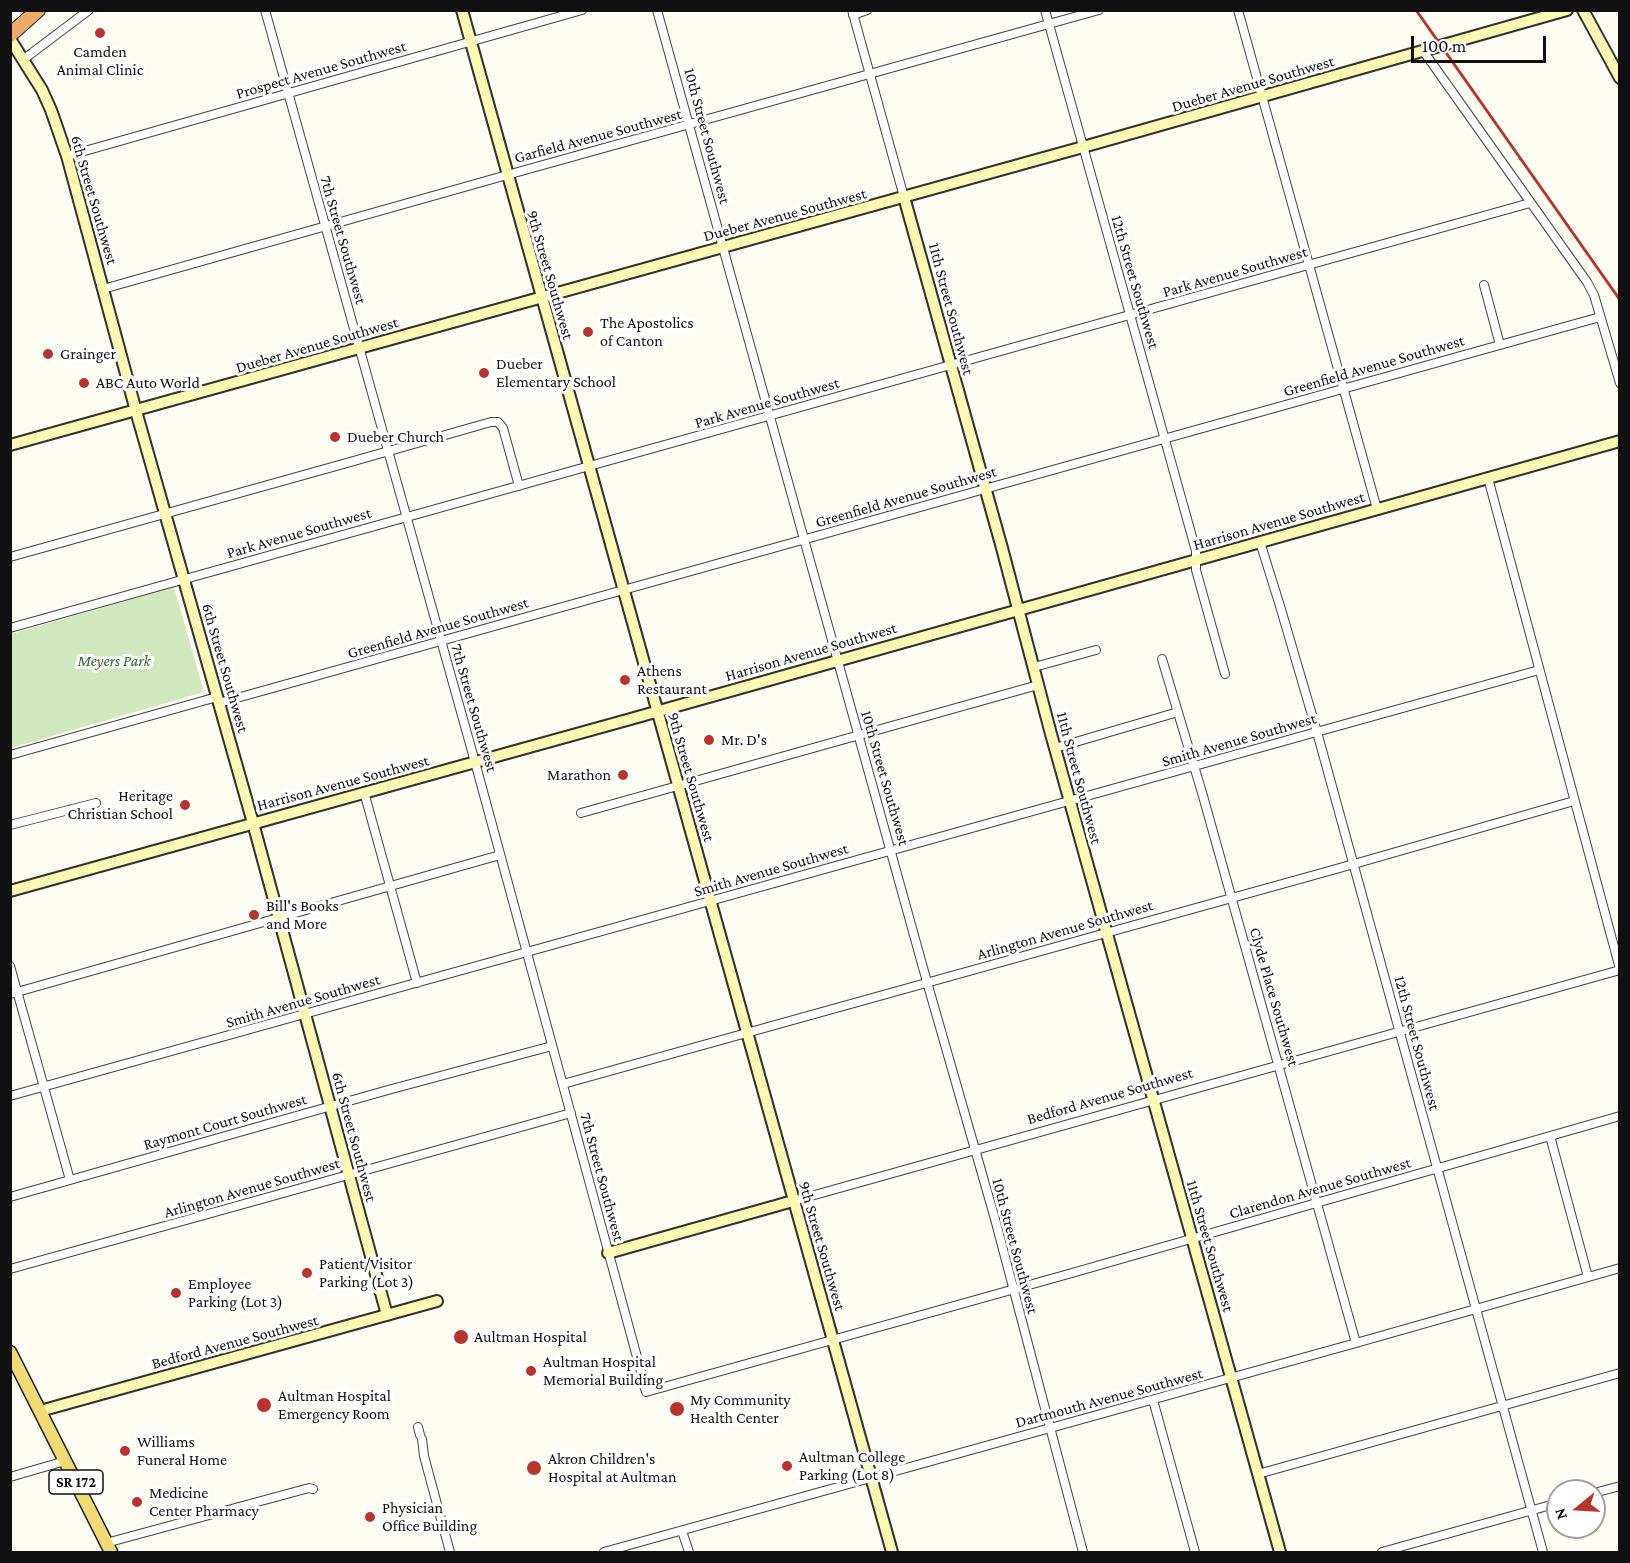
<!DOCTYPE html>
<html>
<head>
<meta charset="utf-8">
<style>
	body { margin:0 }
	#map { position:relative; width:1630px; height:1563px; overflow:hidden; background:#fefdf4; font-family:"Crimson Pro",serif }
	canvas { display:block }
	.frame { position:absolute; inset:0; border:12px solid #101010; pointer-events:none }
	.north { position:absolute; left:1546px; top:1479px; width:60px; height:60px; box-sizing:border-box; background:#fff; border:2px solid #9f9f9f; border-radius:50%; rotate:252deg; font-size:16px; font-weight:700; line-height:24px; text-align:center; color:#101010 }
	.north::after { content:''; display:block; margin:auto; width:21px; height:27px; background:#b9332f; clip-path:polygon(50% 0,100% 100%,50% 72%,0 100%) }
	.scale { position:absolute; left:1411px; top:36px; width:135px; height:27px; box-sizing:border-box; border:3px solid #101010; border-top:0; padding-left:8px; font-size:18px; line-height:21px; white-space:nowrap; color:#101010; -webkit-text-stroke:4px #fff; paint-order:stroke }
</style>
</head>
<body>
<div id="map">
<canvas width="1630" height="1563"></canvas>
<div class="frame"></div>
<div class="north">N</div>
<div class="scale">100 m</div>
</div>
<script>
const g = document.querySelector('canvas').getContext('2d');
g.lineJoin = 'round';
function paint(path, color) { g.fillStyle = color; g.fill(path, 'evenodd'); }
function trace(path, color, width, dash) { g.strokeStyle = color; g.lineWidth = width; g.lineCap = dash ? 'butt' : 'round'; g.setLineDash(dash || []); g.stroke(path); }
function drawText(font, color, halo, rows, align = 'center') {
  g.font = font + ' "Crimson Pro",serif'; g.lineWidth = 6; g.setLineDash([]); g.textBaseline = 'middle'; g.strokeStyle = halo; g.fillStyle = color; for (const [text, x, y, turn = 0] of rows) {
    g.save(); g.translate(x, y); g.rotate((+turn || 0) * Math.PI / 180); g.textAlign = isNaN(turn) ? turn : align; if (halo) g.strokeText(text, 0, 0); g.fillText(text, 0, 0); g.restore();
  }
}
paint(new Path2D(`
	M 174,587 L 204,692 L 11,748 L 11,634 Z`), '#d1e8bf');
const street = new Path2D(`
	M 265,10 L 475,762 L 643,1379
	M 657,10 L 927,982 L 995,1219 L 1083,1552
	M 852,10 L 904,197
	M 1045,10 L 1196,551 L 1196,570 L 1225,674
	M 1238,10 L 1377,509
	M 853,15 L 867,10
	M 1424,52 L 1587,282 L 1594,295 L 1620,383
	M 24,59 L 89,10
	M 67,156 L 582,10
	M 1484,285 L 1500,345
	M 103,289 L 507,175 L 1099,10
	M 1488,478 L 1620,969
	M 1260,542 L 1280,606 L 1317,732 L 1543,1552
	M 10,557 C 171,512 331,468 491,422 L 498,422 L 503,428 L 519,486
	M 10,628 L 1530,203
	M 1162,659 L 1203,796 L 1356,1343
	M 1034,667 L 1096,650
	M 219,703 L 1600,317
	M 1055,748 L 1178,712
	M 10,755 L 217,697
	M 364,792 L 417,983
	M 581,813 L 1038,685
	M 10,825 L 96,803
	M 10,966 L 70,1180
	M 10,994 L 500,855
	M 563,1084 L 1354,864 L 1574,801
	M 10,1096 L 1539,670
	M 1550,1136 L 1588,1277
	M 10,1197 L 388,1090 L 552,1046
	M 793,1201 L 1620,970
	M 10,1269 L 571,1113
	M 644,1385 L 646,1392 L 1072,1273 L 1620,1116
	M 1153,1400 L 1195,1552
	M 418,1427 L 420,1435
	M 422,1439 L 424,1456 L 450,1552
	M 1258,1474 L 1620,1373
	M 10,1477 L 65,1461
	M 1594,1493 L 1620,1486
	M 682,1531 L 689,1552
	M 106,1543 L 309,1488 L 313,1489
	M 604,1552 L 1356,1343 L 1620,1268
	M 1382,1552 L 1558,1503`);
const secondary = new Path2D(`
	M 462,10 L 892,1552
	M 1583,10 L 1620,78
	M 10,39 L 42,90 L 51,110 L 67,156 L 136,411 L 253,823 L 387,1315
	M 904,197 L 1002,548 L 1051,734 L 1280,1552
	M 10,445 L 1083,147 L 1567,10
	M 10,891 L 627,720 L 1620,441
	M 608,1253 L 793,1201
	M 40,1411 L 437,1301`);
const primary = new Path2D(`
	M 10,1352 L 111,1552`);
const highway = new Path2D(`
	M 10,35 L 38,10`);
trace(street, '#434343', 10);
trace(secondary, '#323232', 14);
trace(primary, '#212121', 15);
trace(highway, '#212121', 16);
trace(street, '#fff', 8);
trace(secondary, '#faf8b3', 10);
trace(primary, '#f0db72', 12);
trace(highway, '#ecac65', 14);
trace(new Path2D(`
	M 1416,10 L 1620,300`), '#b9332f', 3);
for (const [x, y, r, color] of [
	[100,33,6,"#b9332f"],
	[588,332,6,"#b9332f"],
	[48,354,6,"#b9332f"],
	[484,373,6,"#b9332f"],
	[84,383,6,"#b9332f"],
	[335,437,6,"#b9332f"],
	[625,680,6,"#b9332f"],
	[709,740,6,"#b9332f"],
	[623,775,6,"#b9332f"],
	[185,805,6,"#b9332f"],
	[254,915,6,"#b9332f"],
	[307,1273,6,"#b9332f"],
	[176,1293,6,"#b9332f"],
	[461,1337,8,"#b9332f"],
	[531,1371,6,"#b9332f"],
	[264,1405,8,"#b9332f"],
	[677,1409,8,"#b9332f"],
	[125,1451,6,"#b9332f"],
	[787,1466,6,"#b9332f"],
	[534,1468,8,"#b9332f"],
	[137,1502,6,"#b9332f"],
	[370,1517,6,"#b9332f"]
]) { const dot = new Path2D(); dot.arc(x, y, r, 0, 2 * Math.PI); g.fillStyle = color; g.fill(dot); trace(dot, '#fff', 2); }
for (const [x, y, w] of [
	[76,1482,54]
]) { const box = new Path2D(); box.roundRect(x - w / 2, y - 12, w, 24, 4.5); g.fillStyle = '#fff'; g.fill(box); trace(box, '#101010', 1.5); }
drawText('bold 15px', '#101010', null, [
	["SR 172",76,1482]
]);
drawText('16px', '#101010', '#fff', [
	["Camden",100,52,"center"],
	["Animal Clinic",100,70,"center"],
	["The Apostolics",600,323],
	["of Canton",600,341],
	["Grainger",60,354],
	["Dueber",496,364],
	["Elementary School",496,382],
	["ABC Auto World",96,383],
	["Dueber Church",347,437],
	["Athens",637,671],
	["Restaurant",637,689],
	["Mr. D's",721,740],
	["Marathon",611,775,"right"],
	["Heritage",173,796,"right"],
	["Christian School",173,814,"right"],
	["Bill's Books",266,906],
	["and More",266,924],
	["Patient/Visitor",319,1264],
	["Parking (Lot 3)",319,1282],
	["Employee",188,1284],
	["Parking (Lot 3)",188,1302],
	["Aultman Hospital",474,1337],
	["Aultman Hospital",543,1362],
	["Memorial Building",543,1380],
	["Aultman Hospital",278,1396],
	["Emergency Room",278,1414],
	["My Community",690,1400],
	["Health Center",690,1418],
	["Williams",137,1442],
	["Funeral Home",137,1460],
	["Aultman College",799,1457],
	["Parking (Lot 8)",799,1475],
	["Akron Children's",548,1459],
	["Hospital at Aultman",548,1477],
	["Medicine",149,1493],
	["Center Pharmacy",149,1511],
	["Physician",382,1508],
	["Office Building",382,1526]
], 'left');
drawText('16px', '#101010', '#fff', [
	["Prospect Avenue Southwest",321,70,-16],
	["Dueber Avenue Southwest",1253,84,-16],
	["Garfield Avenue Southwest",598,136,-15],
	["10th Street Southwest",707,136,75],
	["6th Street Southwest",94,200,74],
	["Dueber Avenue Southwest",785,215,-15],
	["7th Street Southwest",343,240,74],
	["Park Avenue Southwest",1235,272,-16],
	["9th Street Southwest",550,275,74],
	["12th Street Southwest",1135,282,74],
	["11th Street Southwest",951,309,75],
	["Dueber Avenue Southwest",317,345,-16],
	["Greenfield Avenue Southwest",1374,366,-16],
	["Park Avenue Southwest",767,403,-16],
	["Greenfield Avenue Southwest",906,497,-16],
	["Harrison Avenue Southwest",1279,521,-16],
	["Park Avenue Southwest",299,533,-16],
	["Greenfield Avenue Southwest",438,628,-16],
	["Harrison Avenue Southwest",811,652,-16],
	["6th Street Southwest",225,668,74],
	["7th Street Southwest",474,708,74],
	["Smith Avenue Southwest",1239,740,-16],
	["9th Street Southwest",691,777,74],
	["10th Street Southwest",885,778,74],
	["11th Street Southwest",1079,778,75],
	["Harrison Avenue Southwest",343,783,-15],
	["Smith Avenue Southwest",771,870,-16],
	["Arlington Avenue Southwest",1065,930,-16],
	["Clyde Place Southwest",1274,997,74],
	["Smith Avenue Southwest",303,1001,-16],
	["12th Street Southwest",1417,1043,75],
	["Bedford Avenue Southwest",1110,1096,-16],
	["Raymont Court Southwest",225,1122,-16],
	["6th Street Southwest",354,1137,75],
	["7th Street Southwest",602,1177,75],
	["Arlington Avenue Southwest",252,1188,-16],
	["Clarendon Avenue Southwest",1320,1188,-16],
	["9th Street Southwest",822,1246,74],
	["10th Street Southwest",1015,1246,75],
	["11th Street Southwest",1210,1246,74],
	["Bedford Avenue Southwest",235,1342,-15],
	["Dartmouth Avenue Southwest",1109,1398,-15]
]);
drawText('italic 16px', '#2c6523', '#fff', [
	["Meyers Park",114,661]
]);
</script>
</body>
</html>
